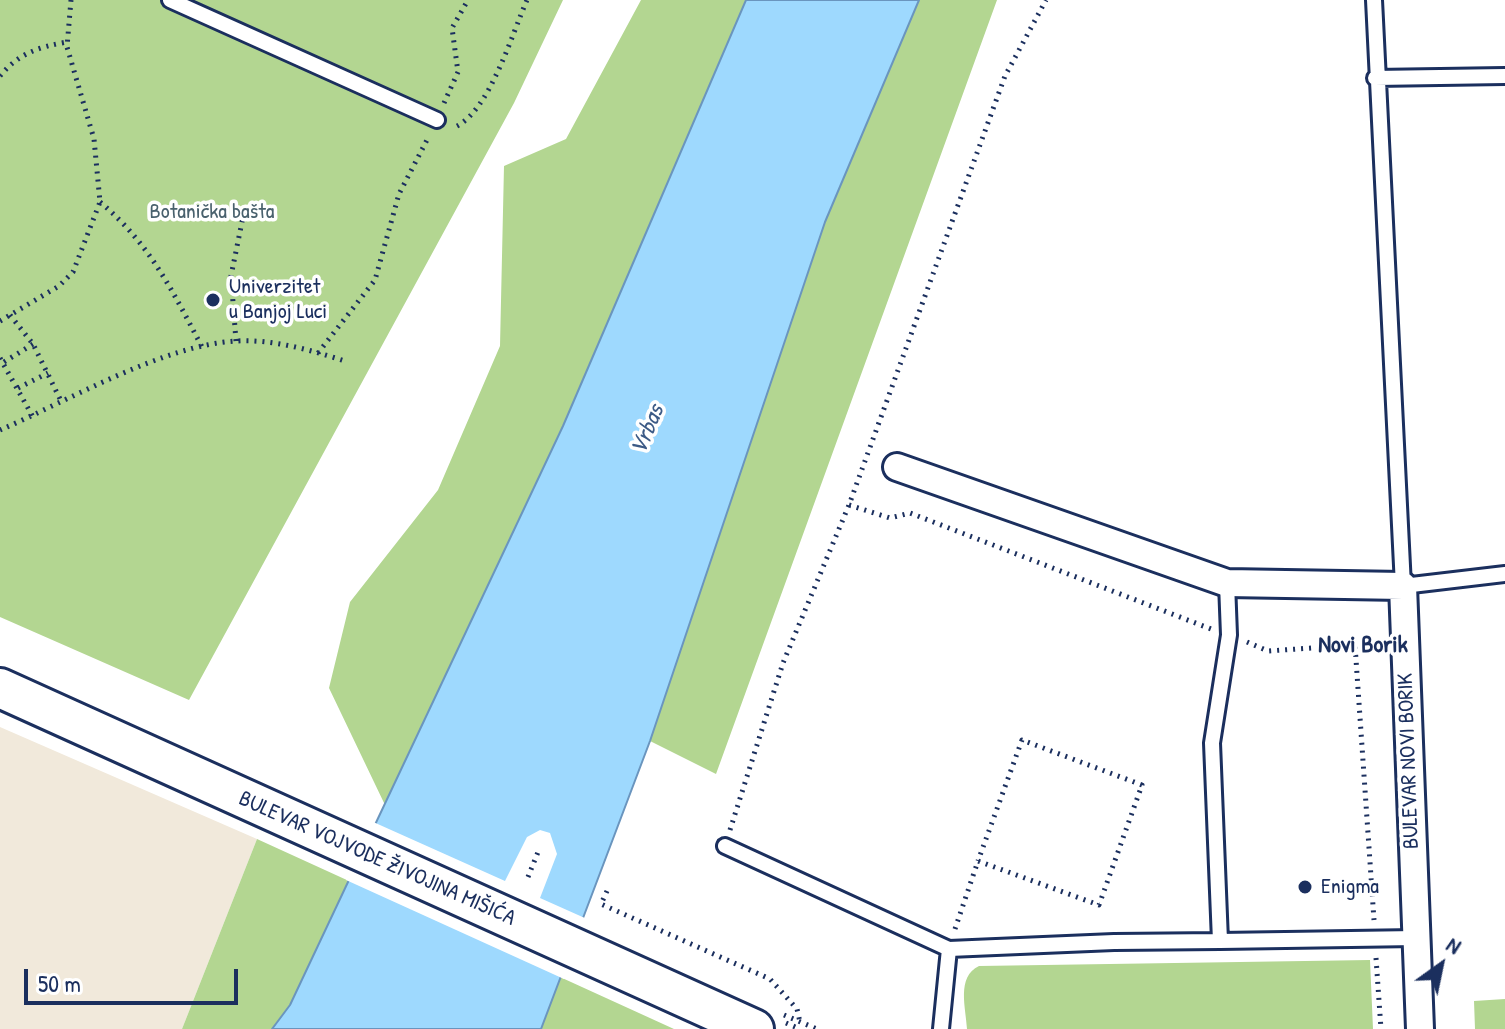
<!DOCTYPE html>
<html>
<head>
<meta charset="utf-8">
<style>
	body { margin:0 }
	#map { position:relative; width:1505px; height:1029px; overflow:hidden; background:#fff; font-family:"Patrick Hand",sans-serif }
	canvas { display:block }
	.north { position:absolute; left:1401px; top:925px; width:80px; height:80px; -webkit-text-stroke:6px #fff; paint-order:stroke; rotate:33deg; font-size:22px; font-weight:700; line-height:32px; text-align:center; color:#1b2f5e }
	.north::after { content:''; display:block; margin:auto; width:28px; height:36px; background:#1b2f5e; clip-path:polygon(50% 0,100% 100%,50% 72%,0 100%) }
	.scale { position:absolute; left:24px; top:969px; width:214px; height:36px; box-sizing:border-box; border:4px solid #1b2f5e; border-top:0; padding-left:10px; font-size:24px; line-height:28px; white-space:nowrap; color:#1b2f5e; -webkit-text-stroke:6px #fff; paint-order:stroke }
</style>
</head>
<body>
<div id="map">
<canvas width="1505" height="1029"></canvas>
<div class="north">N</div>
<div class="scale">50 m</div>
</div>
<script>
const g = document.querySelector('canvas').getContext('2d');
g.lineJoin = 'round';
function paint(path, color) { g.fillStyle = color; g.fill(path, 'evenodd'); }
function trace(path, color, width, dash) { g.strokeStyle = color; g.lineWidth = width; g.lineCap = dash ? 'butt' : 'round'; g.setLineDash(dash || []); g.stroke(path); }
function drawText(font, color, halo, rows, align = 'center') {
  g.font = font + ' "Patrick Hand",sans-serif'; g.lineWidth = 7; g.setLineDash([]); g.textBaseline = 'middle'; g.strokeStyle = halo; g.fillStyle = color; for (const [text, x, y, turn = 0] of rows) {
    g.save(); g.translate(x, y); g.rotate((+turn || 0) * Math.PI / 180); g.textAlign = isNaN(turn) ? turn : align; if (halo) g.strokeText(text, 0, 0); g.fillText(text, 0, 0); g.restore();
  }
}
paint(new Path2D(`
	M 0,727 L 257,839 L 182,1029 L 0,1029 Z`), '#f1e9db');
paint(new Path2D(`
	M 0,0 L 563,0 L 514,103 L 189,700 L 0,617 Z
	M 641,0 L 746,0 L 563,426 L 385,805 L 329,688 L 350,602 L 438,490 L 500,346 L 504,166 L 566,139 Z
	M 919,0 L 997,0 L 716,774 L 650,741 L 825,222 Z
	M 257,839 L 349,881 L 290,1005 L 272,1029 L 182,1029 Z
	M 1370,960 L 1373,1029 L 967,1029 C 966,1008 956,977 979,966 Z
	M 560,977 L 674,1029 L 541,1029 Z
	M 1505,999 L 1505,1029 L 1475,1029 L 1474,1001 Z`), '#b3d691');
const water = new Path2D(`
	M 746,0 L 919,0 L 825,222 L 650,741 L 541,1029 L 272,1029 L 290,1005 L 563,426 Z`);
paint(water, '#9ed9fe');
trace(water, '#6a95be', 2);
paint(new Path2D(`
	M 371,821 L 505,881 L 527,837 L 540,830 L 550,833 L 557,854 L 540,898 L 587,919 L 564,979 L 346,880 Z`), '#fff');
const lane = new Path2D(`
	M 170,0 L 437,120
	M 1374,0 L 1403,586 L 1505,574
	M 1375,78 L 1505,76
	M 1227,583 L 1229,635 L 1212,743 L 1220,941 L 1416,938
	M 725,846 L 949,949 L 1114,942 L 1220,941
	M 941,1029 L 949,949`);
const street = new Path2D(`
	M 897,467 L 1227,583 L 1403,586 L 1420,1029`);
const secondary = new Path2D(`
	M 0,688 L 754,1029`);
trace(lane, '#1b2f5e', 20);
trace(street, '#1b2f5e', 32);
trace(secondary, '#1b2f5e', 44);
trace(new Path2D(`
	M 0,76 C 19,53 39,47 67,42
	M 444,103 L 458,72 L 452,28 L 468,0
	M 457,126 C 490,109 512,34 527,0
	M 100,202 C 150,244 172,290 202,347
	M 10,315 L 33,344 L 62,403
	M 0,321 L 59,286 L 73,272 L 100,202 L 94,139 L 67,47 L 71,0
	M 236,341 L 231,276 L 244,212
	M 318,353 L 375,280 L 399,194 L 428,138
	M 0,358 L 33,417
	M 4,362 L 33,344
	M 18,388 L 48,373
	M 0,430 C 68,401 163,345 236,341 C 273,339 310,350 345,361
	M 849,505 L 890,518 L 910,513 L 1211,629
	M 1247,642 L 1268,651 L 1355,645 L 1374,920
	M 730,830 L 783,663 L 849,505 L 1005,76 L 1046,0
	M 528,877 L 538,852
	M 607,891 L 601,904 L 770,979 L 797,1009 L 800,1022
	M 955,929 L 978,861 L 1099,905 L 1142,785 L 1022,740 L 978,861
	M 1376,958 L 1381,1029
	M 784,1015 L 817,1029
	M 786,1023 L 800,1029`), '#1b2f5e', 5, [2, 6]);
trace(lane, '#fff', 14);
trace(street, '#fff', 26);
trace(secondary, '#fff', 38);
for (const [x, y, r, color] of [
	[213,300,8,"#1b2f5e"],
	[1305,887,8,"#1b2f5e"]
]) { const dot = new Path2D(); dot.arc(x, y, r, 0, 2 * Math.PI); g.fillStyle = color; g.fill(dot); trace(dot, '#fff', 3); }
drawText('22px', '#49616d', '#fff', [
	["Botanička bašta",212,212]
]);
drawText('22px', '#1b2f5e', '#fff', [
	["Univerzitet",229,287],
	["u Banjoj Luci",229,312],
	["Enigma",1321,887]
], 'left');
drawText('22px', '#1b2f5e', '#fff', [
	["BULEVAR NOVI BORIK",1409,761,-92],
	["BULEVAR VOJVODE ŽIVOJINA MIŠIĆA",377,859,24]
]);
drawText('italic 24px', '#3c5a86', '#fff', [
	["Vrbas",648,430,-67]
]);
drawText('bold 24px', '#1b2f5e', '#fff', [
	["Novi Borik",1363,646]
]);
</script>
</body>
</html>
